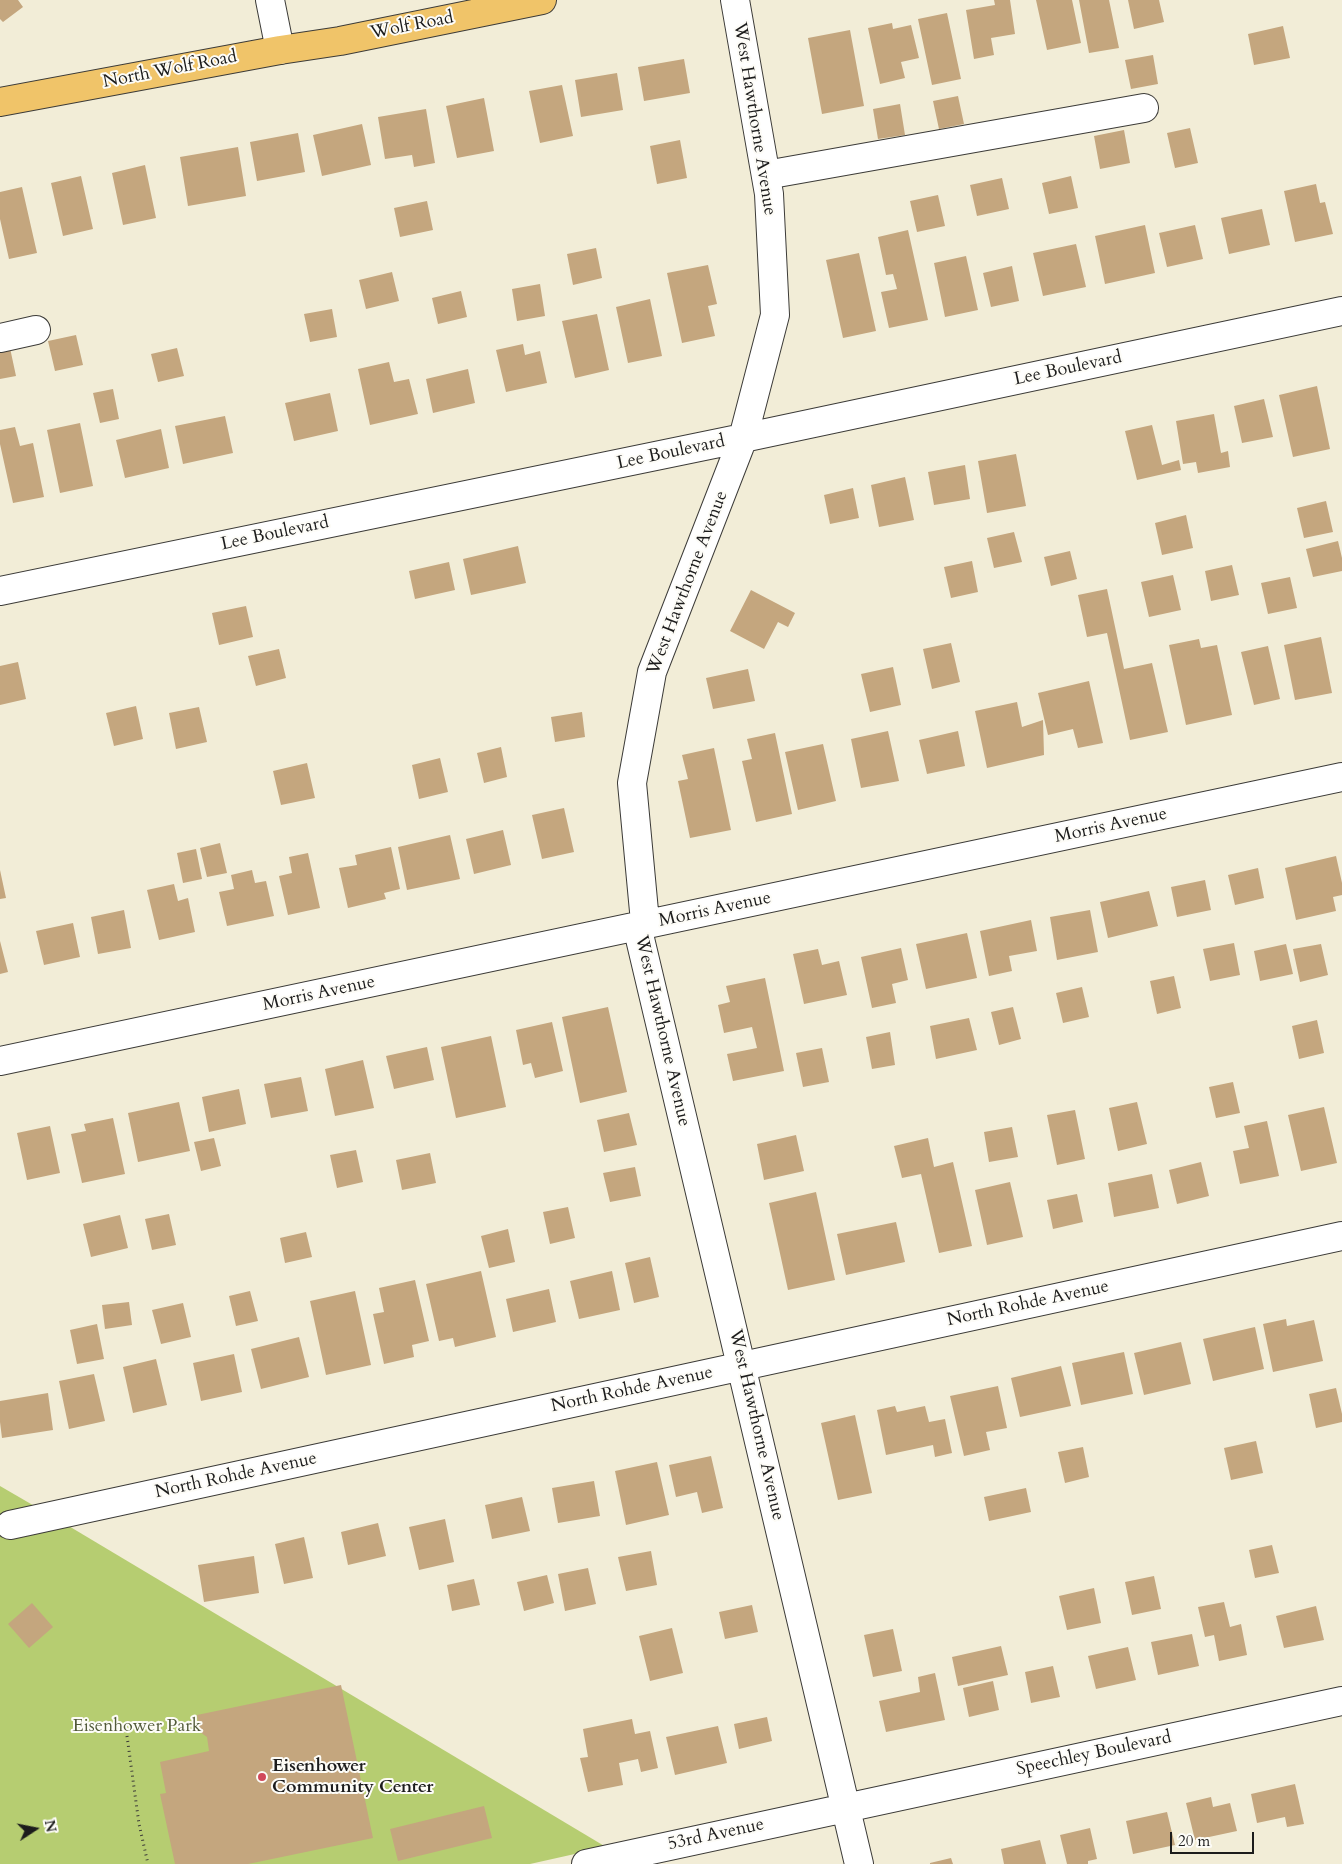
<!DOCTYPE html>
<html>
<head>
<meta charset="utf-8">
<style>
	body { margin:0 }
	#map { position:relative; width:1342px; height:1864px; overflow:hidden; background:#f2edd7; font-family:Cardo,serif }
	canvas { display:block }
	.north { position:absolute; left:10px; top:1804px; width:50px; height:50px; -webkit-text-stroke:4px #fdfcf7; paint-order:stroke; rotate:79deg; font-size:14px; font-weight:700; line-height:20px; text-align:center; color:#1c1c1c }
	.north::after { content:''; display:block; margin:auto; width:18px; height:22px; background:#1c1c1c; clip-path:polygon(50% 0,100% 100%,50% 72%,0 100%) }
	.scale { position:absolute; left:1170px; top:1832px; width:84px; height:22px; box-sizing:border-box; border:2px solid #1c1c1c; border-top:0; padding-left:6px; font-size:15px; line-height:18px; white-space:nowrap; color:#1c1c1c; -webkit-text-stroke:4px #fdfcf7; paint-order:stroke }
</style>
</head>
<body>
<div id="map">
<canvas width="1342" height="1864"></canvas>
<div class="north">N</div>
<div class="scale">20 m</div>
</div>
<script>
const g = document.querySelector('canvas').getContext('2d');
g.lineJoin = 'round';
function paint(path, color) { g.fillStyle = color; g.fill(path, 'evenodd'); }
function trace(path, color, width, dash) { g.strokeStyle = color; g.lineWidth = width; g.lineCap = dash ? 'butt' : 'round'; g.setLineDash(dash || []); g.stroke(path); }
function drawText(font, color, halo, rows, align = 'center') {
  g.font = font + ' Cardo,serif'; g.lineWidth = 4; g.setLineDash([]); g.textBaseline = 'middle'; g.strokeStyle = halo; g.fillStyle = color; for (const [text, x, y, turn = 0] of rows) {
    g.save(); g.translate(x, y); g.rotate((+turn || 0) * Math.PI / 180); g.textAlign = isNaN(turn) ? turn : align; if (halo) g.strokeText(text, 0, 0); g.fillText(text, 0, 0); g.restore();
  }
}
paint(new Path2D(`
	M 0,1486 L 62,1522 L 606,1847 L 530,1864 L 0,1864 Z`), '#b6cd71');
paint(new Path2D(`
	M 0,0 L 18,0 L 23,7 L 3,22 L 0,19 Z
	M 994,0 L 1010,0 L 1015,34 L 991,38 L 994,55 L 974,59 L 966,10 L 995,5 Z
	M 1036,0 L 1072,0 L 1081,43 L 1047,50 Z
	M 1079,0 L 1109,0 L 1119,48 L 1089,53 Z
	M 1128,0 L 1159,0 L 1164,22 L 1134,29 Z
	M 947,13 L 961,79 L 932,85 L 918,19 Z
	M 892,23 L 893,29 L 911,25 L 919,58 L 901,62 L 905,78 L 880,84 L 868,28 Z
	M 1283,26 L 1290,58 L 1254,65 L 1248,34 Z
	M 850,30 L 864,106 L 822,114 L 808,38 Z
	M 1153,55 L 1158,84 L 1131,89 L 1125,60 Z
	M 684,59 L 690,93 L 644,101 L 638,67 Z
	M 617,73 L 623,110 L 581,117 L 575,80 Z
	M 562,85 L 573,136 L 540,143 L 529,91 Z
	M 958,96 L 964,124 L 939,129 L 933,101 Z
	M 484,98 L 494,151 L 457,158 L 446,106 Z
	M 900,104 L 905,135 L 878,139 L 873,109 Z
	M 426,109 L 435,163 L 414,167 L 412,155 L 385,159 L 378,117 Z
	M 362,124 L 371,165 L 322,176 L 313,135 Z
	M 1190,128 L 1198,163 L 1175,168 L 1167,133 Z
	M 1124,130 L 1130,163 L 1100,169 L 1094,136 Z
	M 298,133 L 305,172 L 257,181 L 250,142 Z
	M 680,140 L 687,178 L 657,184 L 650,146 Z
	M 238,147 L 246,196 L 188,206 L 180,157 Z
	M 145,165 L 156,218 L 123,225 L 112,173 Z
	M 81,176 L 93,229 L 63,236 L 51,183 Z
	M 1071,176 L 1078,208 L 1049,214 L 1042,183 Z
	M 1002,178 L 1009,209 L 977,216 L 970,185 Z
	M 1316,184 L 1320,203 L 1325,202 L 1333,234 L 1295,242 L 1284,191 Z
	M 22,187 L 37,253 L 9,259 L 0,219 L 0,192 Z
	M 938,195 L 945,226 L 917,232 L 910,201 Z
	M 427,201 L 433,230 L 400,237 L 394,208 Z
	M 1262,209 L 1270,245 L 1229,254 L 1221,218 Z
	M 1145,225 L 1155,273 L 1105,284 L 1095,236 Z
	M 1195,225 L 1203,259 L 1167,267 L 1159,233 Z
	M 908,230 L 928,320 L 889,328 L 881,292 L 897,289 L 893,274 L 886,275 L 878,237 Z
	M 1076,244 L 1086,287 L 1043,296 L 1033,253 Z
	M 596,248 L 602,278 L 573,285 L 567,254 Z
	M 859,253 L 876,331 L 843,338 L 826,260 Z
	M 966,256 L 978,310 L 945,317 L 934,263 Z
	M 708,265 L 717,304 L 708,306 L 715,336 L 682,343 L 667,273 Z
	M 1012,266 L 1019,301 L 991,307 L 983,273 Z
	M 392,272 L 399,301 L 366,309 L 359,280 Z
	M 540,284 L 545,316 L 517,321 L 512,289 Z
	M 461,291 L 467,317 L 438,324 L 432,298 Z
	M 650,299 L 662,356 L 628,363 L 616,307 Z
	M 332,309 L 337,337 L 310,342 L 304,314 Z
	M 597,314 L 609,370 L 575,378 L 562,321 Z
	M 76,335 L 83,365 L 55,371 L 48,341 Z
	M 523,344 L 525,355 L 540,351 L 547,383 L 506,392 L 496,350 Z
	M 10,348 L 16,376 L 0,379 L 0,351 Z
	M 177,348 L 184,376 L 158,382 L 151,354 Z
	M 389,362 L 394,382 L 409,379 L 418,414 L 370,425 L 358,369 Z
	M 468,369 L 475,403 L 433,413 L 426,379 Z
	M 1317,386 L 1330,449 L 1293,457 L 1279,395 Z
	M 113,389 L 119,419 L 100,423 L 93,393 Z
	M 330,393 L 338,431 L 294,441 L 285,403 Z
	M 1264,399 L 1273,437 L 1242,443 L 1234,406 Z
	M 1214,414 L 1221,453 L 1228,451 L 1230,467 L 1198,473 L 1196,462 L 1183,464 L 1176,421 Z
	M 225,416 L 233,453 L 183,464 L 175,426 Z
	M 80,423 L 93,486 L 60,493 L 47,430 Z
	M 1152,425 L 1162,465 L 1179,460 L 1181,470 L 1137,480 L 1125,431 Z
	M 15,427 L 20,446 L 33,443 L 44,497 L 13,503 L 0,444 L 0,430 Z
	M 161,429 L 169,468 L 125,478 L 116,440 Z
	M 1016,454 L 1026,506 L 987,513 L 978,461 Z
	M 965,465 L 970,499 L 934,505 L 928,472 Z
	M 905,477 L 914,520 L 879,527 L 871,485 Z
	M 853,488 L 859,518 L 830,524 L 824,495 Z
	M 1326,501 L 1333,532 L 1304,538 L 1297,508 Z
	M 1186,515 L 1193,548 L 1162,555 L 1155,523 Z
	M 1014,532 L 1022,562 L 994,568 L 987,538 Z
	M 1338,541 L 1342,558 L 1342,571 L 1313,577 L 1306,549 Z
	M 518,546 L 526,583 L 471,595 L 463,559 Z
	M 1070,551 L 1077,579 L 1051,586 L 1044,557 Z
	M 972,561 L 978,592 L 951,598 L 944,567 Z
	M 449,562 L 455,590 L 415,599 L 409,571 Z
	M 1232,565 L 1239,595 L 1211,601 L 1205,571 Z
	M 1173,575 L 1181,610 L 1149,617 L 1141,582 Z
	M 1290,577 L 1297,608 L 1268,614 L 1261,583 Z
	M 1107,589 L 1124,669 L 1152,663 L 1168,732 L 1130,740 L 1107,633 L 1087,637 L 1078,595 Z
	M 751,590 L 795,613 L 788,627 L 778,622 L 764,649 L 730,631 Z
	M 246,606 L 253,637 L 219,645 L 212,613 Z
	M 1321,637 L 1332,693 L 1295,700 L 1284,645 Z
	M 1199,639 L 1201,648 L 1217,645 L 1232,715 L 1186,725 L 1169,645 Z
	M 951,643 L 960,682 L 932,689 L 923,649 Z
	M 1268,646 L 1280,699 L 1254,705 L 1241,652 Z
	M 279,649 L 286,678 L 256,686 L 248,656 Z
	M 18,662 L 26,699 L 0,705 L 0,666 Z
	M 893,667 L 901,705 L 870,712 L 861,674 Z
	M 748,669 L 755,701 L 713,709 L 706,678 Z
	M 1089,681 L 1103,743 L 1078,748 L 1073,729 L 1048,735 L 1038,693 Z
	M 1017,702 L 1022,727 L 1043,720 L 1044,755 L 987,768 L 975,711 Z
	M 136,706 L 143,739 L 114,746 L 106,713 Z
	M 199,707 L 207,742 L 176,749 L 169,713 Z
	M 582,712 L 585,737 L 555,742 L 551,717 Z
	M 888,731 L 899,781 L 861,788 L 851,739 Z
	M 958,731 L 965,766 L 927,774 L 919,740 Z
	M 775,733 L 792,814 L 756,822 L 742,761 L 752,759 L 747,739 Z
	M 823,744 L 836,801 L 798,810 L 785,752 Z
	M 501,747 L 507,777 L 484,783 L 477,753 Z
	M 714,748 L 731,830 L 690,838 L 678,781 L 688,779 L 682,755 Z
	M 440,758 L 448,792 L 419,799 L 412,765 Z
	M 307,763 L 315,798 L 281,805 L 273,771 Z
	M 564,808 L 574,852 L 542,859 L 532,815 Z
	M 503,830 L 511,865 L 474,874 L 466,839 Z
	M 450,835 L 460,879 L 407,890 L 398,847 Z
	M 220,843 L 227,873 L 207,877 L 200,848 Z
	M 391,847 L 400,889 L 384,893 L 386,899 L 348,908 L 339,868 L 357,865 L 355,855 Z
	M 196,849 L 202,879 L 183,883 L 177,853 Z
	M 308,853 L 320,908 L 288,915 L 279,876 L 292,873 L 289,857 Z
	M 1336,856 L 1342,883 L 1342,895 L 1333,897 L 1336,911 L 1296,920 L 1285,868 Z
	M 1258,868 L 1264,898 L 1235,905 L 1228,875 Z
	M 0,870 L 6,898 L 0,899 Z
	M 252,870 L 255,883 L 266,881 L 274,916 L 227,926 L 219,892 L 234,889 L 231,875 Z
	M 1205,880 L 1211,910 L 1177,917 L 1171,887 Z
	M 174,884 L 178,901 L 188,898 L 195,932 L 159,940 L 147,890 Z
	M 1149,891 L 1158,926 L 1108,938 L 1100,902 Z
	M 124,910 L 131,948 L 98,954 L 91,917 Z
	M 1090,910 L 1098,952 L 1057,960 L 1050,917 Z
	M 1031,920 L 1037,951 L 1009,956 L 1012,971 L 989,976 L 980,931 Z
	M 73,923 L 80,957 L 44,965 L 36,931 Z
	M 967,933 L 977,978 L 926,989 L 916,944 Z
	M 0,941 L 8,972 L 0,974 Z
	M 1234,943 L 1240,975 L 1210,981 L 1203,949 Z
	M 1286,944 L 1293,974 L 1260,981 L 1254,951 Z
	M 1321,944 L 1328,975 L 1300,982 L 1293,949 Z
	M 901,948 L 908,980 L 892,984 L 896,1003 L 872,1008 L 861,957 Z
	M 818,949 L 822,965 L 839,961 L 847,995 L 804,1004 L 793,954 Z
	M 1174,976 L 1181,1008 L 1157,1014 L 1150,981 Z
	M 765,978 L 784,1071 L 733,1081 L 727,1054 L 757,1048 L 752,1027 L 724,1033 L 718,1005 L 730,1002 L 726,986 Z
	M 1082,987 L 1089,1017 L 1063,1023 L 1056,993 Z
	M 608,1007 L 627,1092 L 580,1103 L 562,1017 Z
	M 1013,1007 L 1021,1039 L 999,1045 L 991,1012 Z
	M 969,1018 L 977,1050 L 936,1059 L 930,1026 Z
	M 1317,1020 L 1324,1053 L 1299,1059 L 1292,1026 Z
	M 552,1022 L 563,1071 L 535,1078 L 531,1063 L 523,1065 L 516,1030 Z
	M 890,1032 L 895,1065 L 872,1069 L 866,1037 Z
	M 491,1036 L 506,1107 L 456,1118 L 441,1047 Z
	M 427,1047 L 434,1080 L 394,1089 L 386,1056 Z
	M 822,1048 L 829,1082 L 803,1087 L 796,1053 Z
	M 363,1060 L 374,1108 L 335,1116 L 325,1069 Z
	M 301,1077 L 308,1111 L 271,1118 L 264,1084 Z
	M 1233,1082 L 1240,1113 L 1216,1118 L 1209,1087 Z
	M 239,1089 L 246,1124 L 209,1132 L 202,1097 Z
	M 179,1102 L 190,1151 L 138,1162 L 128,1113 Z
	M 1137,1102 L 1147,1144 L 1118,1151 L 1109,1108 Z
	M 1324,1107 L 1337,1163 L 1301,1171 L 1288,1115 Z
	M 1075,1110 L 1085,1159 L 1057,1165 L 1047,1115 Z
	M 629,1113 L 637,1145 L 604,1152 L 597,1120 Z
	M 113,1118 L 125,1174 L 82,1183 L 71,1134 L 86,1131 L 84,1124 Z
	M 1267,1121 L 1279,1176 L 1240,1184 L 1233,1151 L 1249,1148 L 1244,1126 Z
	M 50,1126 L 60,1173 L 27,1180 L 17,1133 Z
	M 1012,1127 L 1018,1157 L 989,1162 L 984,1132 Z
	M 796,1135 L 804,1171 L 764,1180 L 757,1144 Z
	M 214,1138 L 221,1166 L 201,1171 L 194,1142 Z
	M 928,1138 L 934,1167 L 953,1162 L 972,1246 L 939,1253 L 921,1174 L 902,1178 L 894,1146 Z
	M 356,1150 L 363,1182 L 337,1188 L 330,1155 Z
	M 430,1153 L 436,1183 L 402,1190 L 396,1160 Z
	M 1201,1162 L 1209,1196 L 1177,1204 L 1169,1170 Z
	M 635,1167 L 641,1196 L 610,1202 L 603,1173 Z
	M 1152,1174 L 1159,1208 L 1114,1217 L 1108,1183 Z
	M 1010,1182 L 1023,1237 L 987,1245 L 975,1190 Z
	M 816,1192 L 835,1280 L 788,1290 L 769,1203 Z
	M 1077,1194 L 1083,1222 L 1053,1229 L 1047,1200 Z
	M 568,1207 L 575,1238 L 550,1244 L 543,1212 Z
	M 169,1214 L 176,1245 L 152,1250 L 145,1219 Z
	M 120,1215 L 128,1248 L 91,1257 L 83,1224 Z
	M 896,1222 L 905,1262 L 846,1275 L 837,1234 Z
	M 508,1229 L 515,1262 L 489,1268 L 481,1236 Z
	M 306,1232 L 312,1257 L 285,1263 L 280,1238 Z
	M 650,1257 L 659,1297 L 634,1303 L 625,1263 Z
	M 481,1271 L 496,1337 L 455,1347 L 453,1338 L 439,1341 L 426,1284 Z
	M 612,1271 L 620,1310 L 579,1319 L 570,1281 Z
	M 415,1280 L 429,1341 L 412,1345 L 414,1357 L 384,1364 L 373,1314 L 384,1312 L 379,1288 Z
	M 549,1289 L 556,1322 L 513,1332 L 506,1299 Z
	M 250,1291 L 258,1321 L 236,1326 L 229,1296 Z
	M 355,1291 L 371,1365 L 326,1375 L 310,1301 Z
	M 129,1302 L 132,1325 L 105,1329 L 102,1305 Z
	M 183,1303 L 191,1337 L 161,1344 L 152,1310 Z
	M 1286,1319 L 1287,1326 L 1314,1320 L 1323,1361 L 1273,1372 L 1263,1324 Z
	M 97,1324 L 104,1359 L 77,1364 L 70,1330 Z
	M 1255,1327 L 1264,1369 L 1213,1381 L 1203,1339 Z
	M 299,1337 L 309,1377 L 261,1389 L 251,1349 Z
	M 1181,1342 L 1191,1384 L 1144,1395 L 1134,1353 Z
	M 1124,1352 L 1133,1394 L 1081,1405 L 1072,1363 Z
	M 234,1354 L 242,1392 L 201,1401 L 193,1363 Z
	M 156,1359 L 167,1405 L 133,1413 L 123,1367 Z
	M 1061,1366 L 1071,1406 L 1020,1417 L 1011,1378 Z
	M 94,1374 L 105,1421 L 69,1429 L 59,1381 Z
	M 998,1386 L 1007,1428 L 986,1432 L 990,1450 L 964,1456 L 950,1396 Z
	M 1336,1388 L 1342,1414 L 1342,1422 L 1316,1428 L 1309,1394 Z
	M 48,1393 L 53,1430 L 2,1438 L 0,1422 L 0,1401 Z
	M 895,1406 L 897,1412 L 925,1406 L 929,1422 L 945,1419 L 952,1453 L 935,1457 L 933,1445 L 886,1455 L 877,1410 Z
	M 855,1415 L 872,1493 L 838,1500 L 821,1423 Z
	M 1256,1441 L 1263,1473 L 1231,1480 L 1224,1448 Z
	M 1083,1447 L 1089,1477 L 1065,1483 L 1058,1452 Z
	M 711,1456 L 723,1508 L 702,1513 L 697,1492 L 676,1497 L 669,1465 Z
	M 657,1462 L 669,1515 L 626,1525 L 615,1471 Z
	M 594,1481 L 600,1516 L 558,1523 L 552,1488 Z
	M 1026,1488 L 1031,1512 L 989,1521 L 984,1497 Z
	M 522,1497 L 530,1531 L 492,1539 L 485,1505 Z
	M 445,1519 L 454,1562 L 419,1570 L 409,1527 Z
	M 378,1523 L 386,1556 L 348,1565 L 341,1532 Z
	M 304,1537 L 313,1578 L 284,1584 L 275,1544 Z
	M 1272,1545 L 1279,1573 L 1255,1578 L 1249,1550 Z
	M 651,1551 L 657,1585 L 626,1591 L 618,1557 Z
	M 254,1556 L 259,1593 L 204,1602 L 198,1565 Z
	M 588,1568 L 596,1604 L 565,1611 L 558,1574 Z
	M 547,1575 L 554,1603 L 524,1611 L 517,1582 Z
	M 1154,1576 L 1161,1609 L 1132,1615 L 1125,1582 Z
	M 474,1579 L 480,1605 L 452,1611 L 447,1585 Z
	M 1094,1588 L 1101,1623 L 1067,1630 L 1059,1596 Z
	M 1224,1602 L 1230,1627 L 1241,1624 L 1247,1655 L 1219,1661 L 1214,1635 L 1205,1637 L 1198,1607 Z
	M 32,1603 L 53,1627 L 29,1648 L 8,1624 Z
	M 752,1605 L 758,1632 L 725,1639 L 719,1612 Z
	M 1316,1606 L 1324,1640 L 1284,1648 L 1276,1616 Z
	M 672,1628 L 683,1673 L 650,1681 L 639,1636 Z
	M 893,1629 L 902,1671 L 873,1677 L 864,1635 Z
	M 1192,1634 L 1199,1666 L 1158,1675 L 1151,1642 Z
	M 1001,1646 L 1008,1675 L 958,1686 L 952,1657 Z
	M 1128,1647 L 1136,1680 L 1096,1689 L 1088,1656 Z
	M 1053,1666 L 1060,1697 L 1031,1703 L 1025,1672 Z
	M 935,1673 L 945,1720 L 886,1732 L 879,1701 L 920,1692 L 918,1677 Z
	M 993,1681 L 999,1710 L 969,1717 L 963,1688 Z
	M 341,1685 L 373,1838 L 248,1864 L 175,1864 L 160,1794 L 166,1793 L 160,1762 L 209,1751 L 207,1737 L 200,1732 L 197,1715 Z
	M 767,1717 L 772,1741 L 739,1749 L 734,1724 Z
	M 632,1719 L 635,1734 L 650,1731 L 658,1768 L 641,1772 L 638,1759 L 619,1763 L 623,1785 L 588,1792 L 580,1758 L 588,1757 L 583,1729 Z
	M 718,1726 L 727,1763 L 675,1775 L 666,1737 Z
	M 1295,1784 L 1304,1824 L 1287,1827 L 1285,1817 L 1257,1823 L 1251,1794 Z
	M 1211,1797 L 1213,1807 L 1230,1803 L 1237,1831 L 1195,1840 L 1186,1803 Z
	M 484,1806 L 492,1838 L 398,1861 L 390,1829 Z
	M 1167,1812 L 1175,1845 L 1133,1854 L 1126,1821 Z
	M 1090,1828 L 1097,1859 L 1088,1861 L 1088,1864 L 1067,1864 L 1060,1835 Z
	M 1040,1840 L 1046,1864 L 1004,1864 L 1001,1849 Z
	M 951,1858 L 953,1864 L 930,1864 L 930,1863 Z`), '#c4a67e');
const minor = new Path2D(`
	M 270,0 L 280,50
	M 735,0 L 769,194 L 775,315 L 743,438 L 652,672 L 632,783 L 645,922 L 637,926 L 859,1864
	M 766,175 L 1144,108
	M 0,338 L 36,330
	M 0,591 L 743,438 L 1342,311
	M 0,1061 L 1342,777
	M 10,1525 L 1342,1236
	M 586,1864 L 1342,1701`);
const major = new Path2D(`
	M 0,102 L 280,50 L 340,41 L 542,0`);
trace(minor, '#3c3b38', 30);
trace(major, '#3c3b38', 30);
trace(new Path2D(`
	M 127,1736 L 139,1824 L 148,1864`), '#3c3b38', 3, [1, 4]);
trace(minor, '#fff', 28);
trace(major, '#f0c469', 28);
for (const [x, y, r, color] of [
	[262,1777,5,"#d1495b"]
]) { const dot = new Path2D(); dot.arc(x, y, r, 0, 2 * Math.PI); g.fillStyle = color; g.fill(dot); trace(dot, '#fdfcf7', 2); }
drawText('18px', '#1c1c1c', '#fdfcf7', [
	["Wolf Road",412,26,-11],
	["North Wolf Road",170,70,-11],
	["West Hawthorne Avenue",754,119,81],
	["Lee Boulevard",1068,369,-12],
	["Lee Boulevard",671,453,-12],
	["Lee Boulevard",275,534,-12],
	["West Hawthorne Avenue",688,583,-69],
	["Morris Avenue",1111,826,-12],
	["Morris Avenue",715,910,-12],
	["Morris Avenue",319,994,-12],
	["West Hawthorne Avenue",662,1031,77],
	["North Rohde Avenue",1028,1304,-12],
	["North Rohde Avenue",632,1390,-12],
	["West Hawthorne Avenue",756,1425,77],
	["North Rohde Avenue",236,1476,-12],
	["Speechley Boulevard",1094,1754,-12],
	["53rd Avenue",716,1835,-12]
]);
drawText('18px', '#525a3a', '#fdfcf7', [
	["Eisenhower Park",137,1727]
]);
drawText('bold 18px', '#1c1c1c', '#fdfcf7', [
	["Eisenhower",272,1767],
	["Community Center",272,1788]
], 'left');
</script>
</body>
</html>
